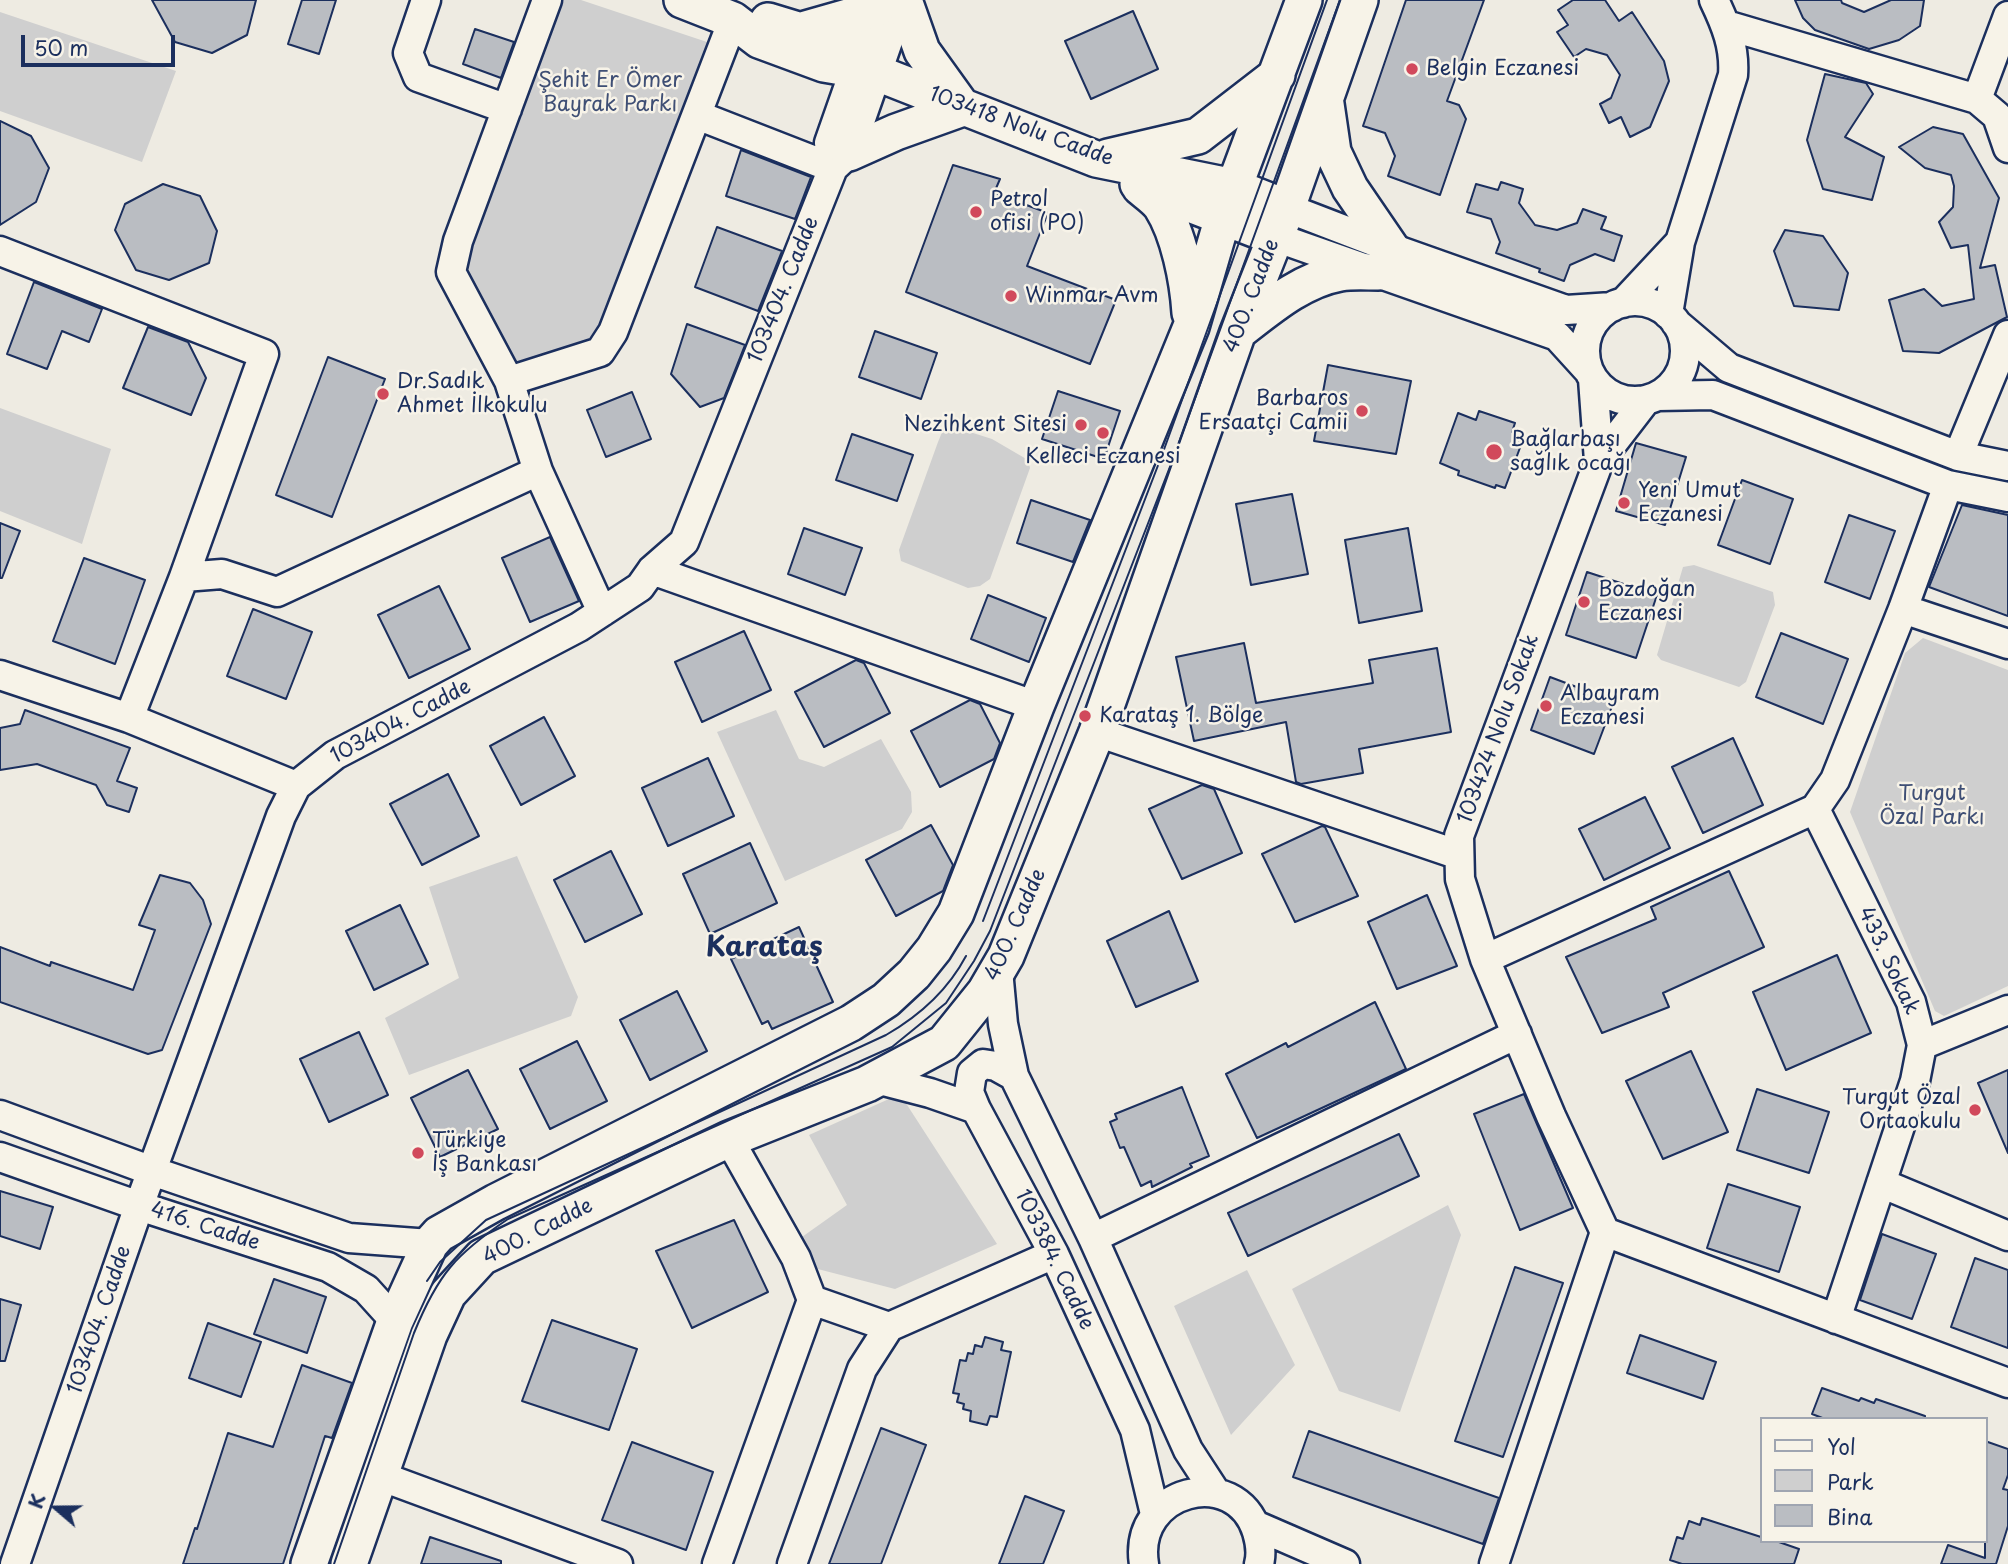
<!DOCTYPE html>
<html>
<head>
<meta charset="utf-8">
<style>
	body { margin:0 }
	#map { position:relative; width:2008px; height:1564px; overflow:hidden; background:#eeebe2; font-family:"Playpen Sans",sans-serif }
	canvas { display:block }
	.legend { position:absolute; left:1760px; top:1417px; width:228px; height:126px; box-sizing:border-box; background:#f7f3e8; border:2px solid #9fa5b1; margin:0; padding:9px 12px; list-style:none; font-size:21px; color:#1b2f5e }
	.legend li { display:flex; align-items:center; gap:14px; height:35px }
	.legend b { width:35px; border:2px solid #9fa5b1 }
	.north { position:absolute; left:21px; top:1473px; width:70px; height:70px; -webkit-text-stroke:5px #f7f3e8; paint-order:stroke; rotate:290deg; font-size:19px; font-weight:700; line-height:28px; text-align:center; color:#1b2f5e }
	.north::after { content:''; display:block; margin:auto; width:24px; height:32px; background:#1b2f5e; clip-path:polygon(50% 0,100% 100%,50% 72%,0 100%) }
	.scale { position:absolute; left:21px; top:35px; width:154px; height:32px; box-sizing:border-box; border:4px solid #1b2f5e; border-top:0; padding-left:9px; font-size:21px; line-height:24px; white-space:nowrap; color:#1b2f5e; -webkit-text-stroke:5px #f7f3e8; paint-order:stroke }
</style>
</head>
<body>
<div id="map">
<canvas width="2008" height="1564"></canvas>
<ul class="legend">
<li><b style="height:9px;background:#f7f3e8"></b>Yol</li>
<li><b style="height:19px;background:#cfcfcf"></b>Park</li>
<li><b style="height:19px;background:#babdc2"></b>Bina</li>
</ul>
<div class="north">K</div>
<div class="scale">50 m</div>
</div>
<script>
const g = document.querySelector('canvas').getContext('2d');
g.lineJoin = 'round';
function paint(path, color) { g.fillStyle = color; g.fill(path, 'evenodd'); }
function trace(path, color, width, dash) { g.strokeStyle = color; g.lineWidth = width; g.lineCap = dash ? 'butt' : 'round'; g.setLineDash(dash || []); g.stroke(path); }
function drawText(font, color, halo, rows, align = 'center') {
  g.font = font + ' "Playpen Sans",sans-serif'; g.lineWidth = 5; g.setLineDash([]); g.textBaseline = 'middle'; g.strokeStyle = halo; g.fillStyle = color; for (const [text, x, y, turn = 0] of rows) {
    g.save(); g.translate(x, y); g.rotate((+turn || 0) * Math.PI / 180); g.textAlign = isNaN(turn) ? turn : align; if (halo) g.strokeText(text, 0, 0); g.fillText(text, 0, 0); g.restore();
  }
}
paint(new Path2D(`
	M 562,0 L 581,0 L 710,43 L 599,338 L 546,359 L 511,367 L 501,354 L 466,267 Z
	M 0,12 L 176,71 L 142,162 L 0,111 Z
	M 0,408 L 111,449 L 82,544 L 0,511 Z
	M 954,427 L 992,439 L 1028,460 L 1030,468 L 990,579 L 980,586 L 968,588 L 901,561 L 899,550 L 938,442 L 943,430 Z
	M 1694,565 L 1773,592 L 1775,605 L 1746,682 L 1739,687 L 1661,660 L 1657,655 L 1683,567 Z
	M 1923,638 L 2008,670 L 2008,986 L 1944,1016 L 1935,1011 L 1850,812 L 1905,653 Z
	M 776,710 L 799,759 L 824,767 L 881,739 L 911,792 L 912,812 L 902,829 L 785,881 L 717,732 Z
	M 517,856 L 578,997 L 571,1016 L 409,1075 L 385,1018 L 459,978 L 429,887 Z
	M 900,1094 L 997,1244 L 895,1289 L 810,1267 L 802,1237 L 847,1205 L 809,1135 Z
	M 1448,1205 L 1461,1235 L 1400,1412 L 1339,1391 L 1292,1289 Z
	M 1247,1270 L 1295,1365 L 1231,1435 L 1174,1306 Z`), '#cfcfcf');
const building = new Path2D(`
	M 152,0 L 256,0 L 247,35 L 212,53 L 175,42 Z
	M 302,0 L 336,0 L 319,54 L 288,44 Z
	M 1406,0 L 1484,0 L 1447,101 L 1459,105 L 1466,119 L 1440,195 L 1388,176 L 1395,156 L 1385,133 L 1363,126 Z
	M 1573,0 L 1605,0 L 1619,21 L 1632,12 L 1664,61 L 1669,81 L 1650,127 L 1630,137 L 1621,117 L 1609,123 L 1600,104 L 1611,98 L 1620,75 L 1607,55 L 1586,49 L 1574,57 L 1557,32 L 1568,25 L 1558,10 Z
	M 1795,0 L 1841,0 L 1842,3 L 1864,12 L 1891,0 L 1924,0 L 1920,26 L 1899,40 L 1869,49 L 1815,30 L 1803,18 Z
	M 1133,11 L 1158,69 L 1091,99 L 1065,41 Z
	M 475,29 L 514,42 L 501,78 L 463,64 Z
	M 1825,74 L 1866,83 L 1873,94 L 1845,137 L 1884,157 L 1872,200 L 1823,189 L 1807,140 Z
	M 0,121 L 31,136 L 49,168 L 36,202 L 0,225 Z
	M 1933,127 L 1963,134 L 1999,198 L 1980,268 L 1995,265 L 2007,317 L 1939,353 L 1903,351 L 1889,300 L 1924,289 L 1942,306 L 1974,299 L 1968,245 L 1951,248 L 1939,222 L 1953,207 L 1954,186 L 1951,175 L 1925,168 L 1899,147 Z
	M 741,150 L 811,177 L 795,219 L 726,196 Z
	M 953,165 L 1000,179 L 994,193 L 1048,213 L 1027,266 L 1116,300 L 1090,364 L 906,292 Z
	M 1501,182 L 1523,189 L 1519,203 L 1535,225 L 1557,230 L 1577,223 L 1583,209 L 1606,217 L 1601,229 L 1622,236 L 1614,261 L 1595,254 L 1570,265 L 1564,281 L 1539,272 L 1540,269 L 1496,253 L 1500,242 L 1491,219 L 1467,212 L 1476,184 L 1498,190 Z
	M 163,184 L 200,196 L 217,231 L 209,263 L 169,280 L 136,270 L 115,230 L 125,204 Z
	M 717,227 L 782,251 L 758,311 L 695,287 Z
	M 1785,230 L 1823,236 L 1848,273 L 1839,310 L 1794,306 L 1774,251 Z
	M 34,282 L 102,309 L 89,342 L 62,331 L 47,369 L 7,354 Z
	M 687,324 L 745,345 L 724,398 L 700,407 L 671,374 Z
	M 148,327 L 188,342 L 206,378 L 191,415 L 123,388 Z
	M 875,331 L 937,353 L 921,399 L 859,377 Z
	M 328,357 L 385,379 L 332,517 L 276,495 Z
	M 1328,365 L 1411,381 L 1396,454 L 1314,441 Z
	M 1058,391 L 1120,411 L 1104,459 L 1042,439 Z
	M 632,392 L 651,439 L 606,457 L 587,410 Z
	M 1479,411 L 1515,423 L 1512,432 L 1524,437 L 1505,488 L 1496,485 L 1495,488 L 1458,475 L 1459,471 L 1440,463 L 1458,413 L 1476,420 Z
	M 852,434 L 913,455 L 897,501 L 836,480 Z
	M 1636,443 L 1686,457 L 1665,525 L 1616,511 Z
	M 1742,480 L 1793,499 L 1770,564 L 1718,545 Z
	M 1292,494 L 1308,574 L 1251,585 L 1236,504 Z
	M 1031,500 L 1090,520 L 1073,562 L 1017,543 Z
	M 1962,505 L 2008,515 L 2008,616 L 1929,587 Z
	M 1849,515 L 1895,531 L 1870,599 L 1825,582 Z
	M 0,523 L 20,531 L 2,578 L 0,578 Z
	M 804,528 L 862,548 L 845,595 L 788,574 Z
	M 1408,528 L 1422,611 L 1359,623 L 1345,540 Z
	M 550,537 L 579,601 L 530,622 L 502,558 Z
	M 84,558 L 145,580 L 115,664 L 53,641 Z
	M 1587,572 L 1657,595 L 1636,658 L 1566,635 Z
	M 439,586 L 470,649 L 409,678 L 378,615 Z
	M 988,595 L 1046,618 L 1029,662 L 971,639 Z
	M 253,609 L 312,632 L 286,699 L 227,676 Z
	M 744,631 L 771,690 L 702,722 L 675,662 Z
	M 1781,633 L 1848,659 L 1823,724 L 1756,697 Z
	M 1244,643 L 1256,703 L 1373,683 L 1369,660 L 1437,648 L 1451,732 L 1359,749 L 1363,773 L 1301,784 L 1296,782 L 1286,722 L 1194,741 L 1176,657 Z
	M 856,660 L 864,663 L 890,713 L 824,747 L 795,692 Z
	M 1550,677 L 1614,701 L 1594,754 L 1531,730 Z
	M 970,700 L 980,704 L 1000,743 L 994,759 L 940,787 L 911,731 Z
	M 25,710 L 130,748 L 117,781 L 137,788 L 129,812 L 107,805 L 96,785 L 37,764 L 0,770 L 0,728 L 20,724 Z
	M 544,717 L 575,776 L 521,805 L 490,746 Z
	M 1733,738 L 1763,805 L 1703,833 L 1672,767 Z
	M 708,758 L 734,816 L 668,846 L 642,788 Z
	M 448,774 L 479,836 L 422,865 L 390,804 Z
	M 1202,785 L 1214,789 L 1242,853 L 1182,879 L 1149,809 Z
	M 1645,797 L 1670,848 L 1604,880 L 1579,829 Z
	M 931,825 L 953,865 L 943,891 L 896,916 L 866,860 Z
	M 1322,826 L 1325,827 L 1358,896 L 1295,922 L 1262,854 Z
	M 750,843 L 777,903 L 710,934 L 683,874 Z
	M 611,851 L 642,914 L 585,942 L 554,880 Z
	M 1729,871 L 1764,947 L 1663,993 L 1669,1007 L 1602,1033 L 1566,957 L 1656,919 L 1651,907 Z
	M 160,875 L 190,883 L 203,900 L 211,924 L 162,1050 L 148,1054 L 0,1002 L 0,947 L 50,966 L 51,962 L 133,990 L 155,930 L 139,925 Z
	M 1427,895 L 1457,966 L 1397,989 L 1368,922 Z
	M 400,905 L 428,964 L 374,990 L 346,931 Z
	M 1169,911 L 1198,981 L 1136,1007 L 1107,941 Z
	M 799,927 L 833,1002 L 772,1029 L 768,1021 L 762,1024 L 731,959 Z
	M 1837,955 L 1871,1033 L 1786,1070 L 1753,992 Z
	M 677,991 L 707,1051 L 650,1080 L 620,1020 Z
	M 1375,1002 L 1406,1069 L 1257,1138 L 1226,1074 L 1286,1043 L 1288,1047 Z
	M 359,1032 L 388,1095 L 329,1122 L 300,1059 Z
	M 577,1041 L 607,1101 L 550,1129 L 520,1069 Z
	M 1691,1051 L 1728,1132 L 1663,1159 L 1626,1081 Z
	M 468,1070 L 498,1129 L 440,1157 L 411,1098 Z
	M 2008,1070 L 2008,1153 L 1978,1083 Z
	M 1182,1087 L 1209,1156 L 1190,1164 L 1192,1167 L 1152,1187 L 1151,1181 L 1141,1186 L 1124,1147 L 1120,1148 L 1110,1122 L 1117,1119 L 1115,1114 Z
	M 1757,1089 L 1829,1112 L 1809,1173 L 1737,1150 Z
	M 1524,1094 L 1573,1208 L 1520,1230 L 1474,1114 Z
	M 1399,1134 L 1419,1176 L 1248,1256 L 1228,1213 Z
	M 1728,1184 L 1800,1207 L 1779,1272 L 1707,1248 Z
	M 0,1191 L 53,1207 L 40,1249 L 0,1236 Z
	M 734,1220 L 768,1292 L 692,1328 L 656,1251 Z
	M 1882,1234 L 1936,1254 L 1912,1319 L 1860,1300 Z
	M 1975,1258 L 2008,1270 L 2008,1348 L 1951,1327 Z
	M 1515,1267 L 1563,1283 L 1503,1457 L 1455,1441 Z
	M 274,1279 L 326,1297 L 307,1353 L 254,1334 Z
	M 0,1299 L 21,1305 L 5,1361 L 0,1361 Z
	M 552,1320 L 637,1349 L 609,1430 L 522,1401 Z
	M 208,1323 L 261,1342 L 241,1397 L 189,1378 Z
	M 1640,1335 L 1716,1362 L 1703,1399 L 1627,1373 Z
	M 985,1337 L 1003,1342 L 1001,1350 L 1011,1352 L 997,1417 L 990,1416 L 987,1425 L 970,1421 L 971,1411 L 963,1409 L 964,1404 L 957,1402 L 959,1394 L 953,1393 L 960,1360 L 966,1361 L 968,1353 L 973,1354 L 975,1345 L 982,1347 Z
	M 302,1365 L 352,1383 L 332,1438 L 325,1436 L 283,1564 L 183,1564 L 195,1528 L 197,1529 L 228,1433 L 273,1447 Z
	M 1822,1388 L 1859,1401 L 1861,1398 L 1874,1403 L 1876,1399 L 1925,1416 L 1925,1419 L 1825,1419 L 1812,1414 Z
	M 881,1428 L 926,1445 L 881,1564 L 829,1564 Z
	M 1309,1431 L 1499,1498 L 1483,1544 L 1293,1477 Z
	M 1985,1441 L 2008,1449 L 2008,1475 L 2003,1489 L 2008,1490 L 2008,1526 L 1996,1564 L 1941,1564 L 1948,1545 L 1985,1558 Z
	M 632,1442 L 713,1472 L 686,1550 L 602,1520 Z
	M 1025,1496 L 1064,1511 L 1043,1564 L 999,1564 Z
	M 1702,1518 L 1761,1537 L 1761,1541 L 1776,1541 L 1799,1549 L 1794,1564 L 1682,1564 L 1670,1560 L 1677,1537 L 1683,1539 L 1689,1521 L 1700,1525 Z
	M 430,1537 L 501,1561 L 501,1564 L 421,1564 Z`);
paint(building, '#babdc2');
trace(building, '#1b2f5e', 2);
const minor = new Path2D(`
	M 426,0 L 408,53 L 418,77 L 507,109
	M 547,0 L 458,241 L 451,272 L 509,381 L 538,471 L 602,612
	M 1726,25 L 1977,99 L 1997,116 L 2008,148
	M 1977,99 L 2008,16
	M 697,115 L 833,168
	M 833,168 L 829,143 L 876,9 L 885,0
	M 1287,208 L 1391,248 L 1566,310 L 1612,307
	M 1275,237 L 1557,336 L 1587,369
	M 0,251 L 264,354 L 184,577
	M1585 351a50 50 0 1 1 100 0a50 50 0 1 1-100 0Z
	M 1623,303 L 1680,242
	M 1668,314 L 1680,242 L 1733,75 C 1735,47 1726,25 1714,0
	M 1676,323 L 1729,368 L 1958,456 L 2008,466
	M 1593,379 L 1599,461
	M 509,381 L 600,352 L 613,332 L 733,20
	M 1657,396 L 1713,395 L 1948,485 L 2008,497
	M 1958,456 L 2008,335
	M 652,570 L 1036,706
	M 1903,609 L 2008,644
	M 0,675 L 129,718 L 296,786
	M 129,718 L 184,577 L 222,574 L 277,592 L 538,471
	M 1097,732 L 1459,855
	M 1815,809 L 1911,1002 L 1922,1045 L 1915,1081 L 1836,1319
	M 1485,959 L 1815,809 L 1835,780 L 1903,609 L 1948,485
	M 998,970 L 1003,1024 L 1014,1076 L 1093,1238 L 1188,1450 L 1216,1493
	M 1922,1045 L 2008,1010
	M 876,1079 L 930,1093 L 976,1109 L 1054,1254 L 1135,1430 L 1155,1514
	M 976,1109 L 969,1092 L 972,1073 L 983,1064 L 996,1066 L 1014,1076
	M 0,1115 L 152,1171 L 349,1238 L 430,1244
	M 0,1157 L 139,1206 L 328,1267 L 366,1289 L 395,1321
	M 1881,1183 L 2008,1236
	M 1605,1232 L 1551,1116 L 1485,959 L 1460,879 L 1459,836 L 1599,461 L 1646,400
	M 1093,1238 L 1517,1034
	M 812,1300 L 889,1327
	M 380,1476 L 618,1564
	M 1255,1525 L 1345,1564
	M 15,1564 L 139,1206 L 281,816 L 296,786 L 335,755 L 579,627 L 640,587 L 652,570 L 684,542 L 833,168 L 849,153 L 895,21 L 897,0
	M 717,1564 L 812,1300 L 796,1258 L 729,1139
	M 792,1564 L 862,1369 L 889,1327 L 1054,1254
	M 1144,1564 C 1132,1490 1235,1463 1257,1532 C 1260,1542 1262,1553 1259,1564
	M 1494,1564 L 1605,1232 L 2008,1383`);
const major = new Path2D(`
	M 682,0 L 733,20 L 759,40 L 824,64 L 877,73 L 1096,159 L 1234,187 L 1287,208
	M 768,21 L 834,41 L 871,68
	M 802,30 L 876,9
	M 1326,104 L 1333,152 L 1350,188 L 1391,248
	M 849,153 L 896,132 L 963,108 L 922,51 L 904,0
	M 1108,157 L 1198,136 L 1277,75
	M 1138,184 L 1275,237
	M 1140,187 C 1147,193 1156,199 1161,206 C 1179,234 1188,281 1190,313
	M 1238,332 C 1269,308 1301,280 1340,273 C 1352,271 1366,272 1378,272
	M 309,1564 L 395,1321 L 430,1244 L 439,1234 L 496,1202 L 851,1023 L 886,1000 L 914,974 L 934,949 L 956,913 L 1036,706 L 1191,327 L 1223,217 L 1304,0
	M 349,1564 L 429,1335 L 448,1294 L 482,1257 L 729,1139 L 867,1084 L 944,1043 L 985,992 L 1006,956 L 1097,732 L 1238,332 L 1287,208 L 1360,0`);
trace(minor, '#1b2f5e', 33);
trace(major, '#1b2f5e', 40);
trace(minor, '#f7f3e8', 28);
trace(major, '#f7f3e8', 35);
trace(new Path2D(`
	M 983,921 L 1162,455 L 1327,0
	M 427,1281 L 440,1262 L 486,1220 L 886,1035 C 919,1016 948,990 966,956
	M 334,1564 L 414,1333 C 438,1274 456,1254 508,1219 L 892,1047 L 946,1003 L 974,961 L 990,931 L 1173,459 L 1340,0`), '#1b2f5e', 2);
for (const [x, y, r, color] of [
	[1412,69,7,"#d1495b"],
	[976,212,7,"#d1495b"],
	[1011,296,7,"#d1495b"],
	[383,394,7,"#d1495b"],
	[1362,411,7,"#d1495b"],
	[1081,425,7,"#d1495b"],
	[1103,433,7,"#d1495b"],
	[1494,452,9,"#d1495b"],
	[1624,503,7,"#d1495b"],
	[1584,602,7,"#d1495b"],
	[1546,706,7,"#d1495b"],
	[1085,716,7,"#d1495b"],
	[1975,1110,7,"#d1495b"],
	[418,1153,7,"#d1495b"]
]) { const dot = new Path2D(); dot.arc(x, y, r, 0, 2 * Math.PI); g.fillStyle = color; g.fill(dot); trace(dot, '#f7f3e8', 2.5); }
drawText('21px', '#1b2f5e', '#f7f3e8', [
	["Belgin Eczanesi",1426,69],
	["Petrol",990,200],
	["ofisi (PO)",990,224],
	["Winmar Avm",1025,296],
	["Dr.Sadık",397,382],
	["Ahmet İlkokulu",397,406],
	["Barbaros",1348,399,"right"],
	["Ersaatçi Camii",1348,423,"right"],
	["Nezihkent Sitesi",1067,425,"right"],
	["Bağlarbaşı",1510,440],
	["sağlık ocağı",1510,464],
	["Kelleci Eczanesi",1103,457,"center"],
	["Yeni Umut",1638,491],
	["Eczanesi",1638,515],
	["Bozdoğan",1598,590],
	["Eczanesi",1598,614],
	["Albayram",1560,694],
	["Eczanesi",1560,718],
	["Karataş 1. Bölge",1099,716],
	["Turgut Özal",1961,1098,"right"],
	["Ortaokulu",1961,1122,"right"],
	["Türkiye",432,1141],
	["İş Bankası",432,1165]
], 'left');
drawText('21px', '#3f4f75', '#f7f3e8', [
	["Şehit Er Ömer",610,81],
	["Bayrak Parkı",610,105],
	["Turgut",1932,794],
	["Özal Parkı",1932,818]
]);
drawText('21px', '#1b2f5e', '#f7f3e8', [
	["103418 Nolu Cadde",1021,127,20],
	["103404. Cadde",784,290,-68],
	["400. Cadde",1252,296,-69],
	["103404. Cadde",401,722,-28],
	["103424 Nolu Sokak",1499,729,-70],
	["400. Cadde",1016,925,-66],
	["433. Sokak",1888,961,65],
	["416. Cadde",205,1227,18],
	["400. Cadde",538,1232,-27],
	["103384. Cadde",1054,1260,64],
	["103404. Cadde",100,1320,-71]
]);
drawText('bold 28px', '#1b2f5e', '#f7f3e8', [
	["Karataş",764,948]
]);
</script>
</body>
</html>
